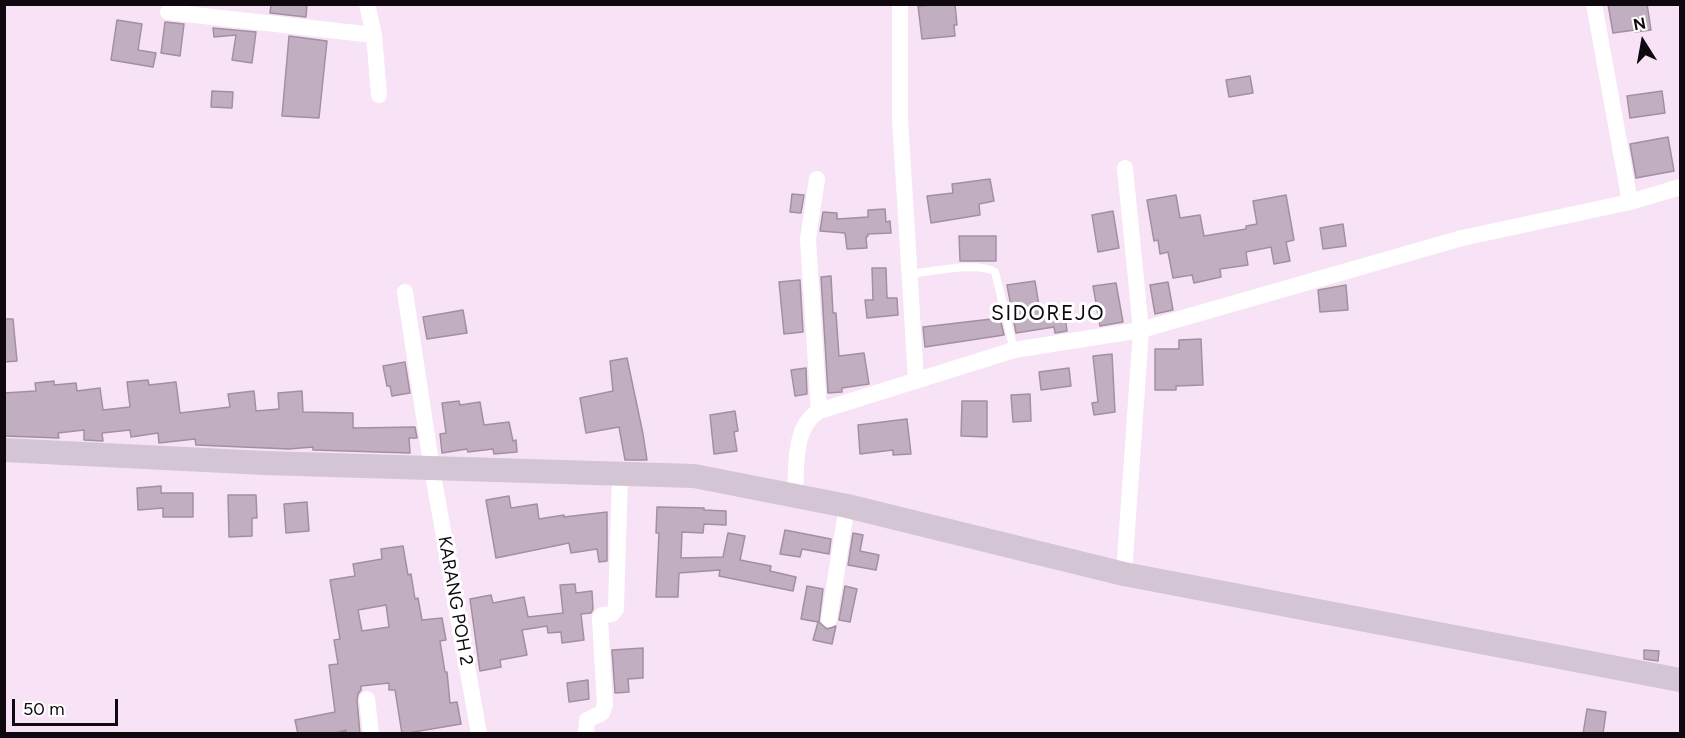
<!DOCTYPE html>
<html>
<head>
<meta charset="utf-8">
<style>
	body { margin:0 }
	#map { position:relative; width:1685px; height:738px; overflow:hidden; background:#f7e3f5; font-family:Figtree,sans-serif }
	canvas { display:block }
	.frame { position:absolute; inset:0; border:6px solid #0f090f; pointer-events:none }
	.north { position:absolute; left:1613px; top:12px; width:60px; height:60px; -webkit-text-stroke:4px #fff; paint-order:stroke; rotate:349deg; font-size:16px; font-weight:700; line-height:24px; text-align:center; color:#0f090f }
	.north::after { content:''; display:block; margin:auto; width:21px; height:27px; background:#0f090f; clip-path:polygon(50% 0,100% 100%,50% 72%,0 100%) }
	.scale { position:absolute; left:12px; top:699px; width:106px; height:27px; box-sizing:border-box; border:3px solid #0f090f; border-top:0; padding-left:8px; font-size:18px; line-height:21px; white-space:nowrap; color:#0f090f; -webkit-text-stroke:4px #fff; paint-order:stroke }
</style>
</head>
<body>
<div id="map">
<canvas width="1685" height="738"></canvas>
<div class="frame"></div>
<div class="north">N</div>
<div class="scale">50 m</div>
</div>
<script>
const g = document.querySelector('canvas').getContext('2d');
g.lineJoin = 'round';
function paint(path, color) { g.fillStyle = color; g.fill(path, 'evenodd'); }
function trace(path, color, width, dash) { g.strokeStyle = color; g.lineWidth = width; g.lineCap = dash ? 'butt' : 'round'; g.setLineDash(dash || []); g.stroke(path); }
function drawText(font, color, halo, rows, align = 'center') {
  g.font = font + ' Figtree,sans-serif'; g.lineWidth = 6; g.setLineDash([]); g.textBaseline = 'middle'; g.strokeStyle = halo; g.fillStyle = color; for (const [text, x, y, turn = 0] of rows) {
    g.save(); g.translate(x, y); g.rotate((+turn || 0) * Math.PI / 180); g.textAlign = isNaN(turn) ? turn : align; if (halo) g.strokeText(text, 0, 0); g.fillText(text, 0, 0); g.restore();
  }
}
const building = new Path2D(`
	M 271,4 L 307,4 L 306,17 L 270,13 Z
	M 955,4 L 957,25 L 954,25 L 955,36 L 922,39 L 918,6 Z
	M 1608,4 L 1647,4 L 1651,30 L 1635,32 L 1635,30 L 1613,33 Z
	M 117,20 L 142,24 L 138,50 L 156,53 L 153,67 L 111,60 Z
	M 165,22 L 184,24 L 180,56 L 161,53 Z
	M 213,28 L 256,32 L 252,63 L 232,60 L 236,35 L 214,37 Z
	M 289,36 L 327,41 L 319,118 L 282,116 Z
	M 1250,76 L 1253,93 L 1229,97 L 1226,80 Z
	M 212,91 L 233,92 L 232,108 L 211,107 Z
	M 1662,91 L 1665,113 L 1630,118 L 1627,96 Z
	M 1668,137 L 1674,171 L 1636,178 L 1630,144 Z
	M 990,179 L 994,201 L 979,204 L 980,215 L 931,223 L 927,196 L 953,193 L 952,184 Z
	M 792,194 L 804,195 L 801,213 L 790,212 Z
	M 1176,195 L 1180,218 L 1200,215 L 1204,236 L 1246,229 L 1246,226 L 1257,224 L 1253,201 L 1286,195 L 1294,240 L 1286,242 L 1290,261 L 1274,264 L 1271,247 L 1246,252 L 1248,265 L 1220,269 L 1221,277 L 1194,283 L 1192,275 L 1173,278 L 1168,252 L 1160,254 L 1158,240 L 1154,241 L 1147,200 Z
	M 885,209 L 886,222 L 890,221 L 891,233 L 868,234 L 868,236 L 866,237 L 867,248 L 847,249 L 845,233 L 820,231 L 823,212 L 837,213 L 837,219 L 868,217 L 868,210 Z
	M 1113,211 L 1119,248 L 1098,252 L 1092,215 Z
	M 1343,224 L 1346,246 L 1323,249 L 1320,228 Z
	M 959,236 L 996,236 L 996,261 L 960,261 Z
	M 872,268 L 886,268 L 887,298 L 897,298 L 898,315 L 867,318 L 865,300 L 873,300 Z
	M 831,276 L 833,313 L 836,313 L 839,356 L 864,353 L 869,384 L 842,388 L 842,392 L 828,393 L 821,277 Z
	M 800,280 L 803,332 L 784,334 L 779,282 Z
	M 1035,281 L 1040,312 L 1064,309 L 1067,331 L 1055,333 L 1054,327 L 1016,333 L 1007,285 Z
	M 1168,282 L 1173,310 L 1155,314 L 1150,285 Z
	M 1116,283 L 1123,322 L 1100,326 L 1093,286 Z
	M 1346,285 L 1348,310 L 1320,312 L 1318,290 Z
	M 463,310 L 467,333 L 427,339 L 423,317 Z
	M 1000,318 L 1004,335 L 925,347 L 923,327 Z
	M 4,319 L 13,319 L 17,361 L 4,362 Z
	M 1201,339 L 1203,385 L 1176,386 L 1176,390 L 1155,390 L 1155,349 L 1179,349 L 1179,340 Z
	M 1112,354 L 1115,412 L 1094,415 L 1092,403 L 1098,402 L 1093,356 Z
	M 627,358 L 643,434 L 647,460 L 625,460 L 619,427 L 586,433 L 580,398 L 613,391 L 610,361 Z
	M 405,362 L 410,393 L 392,396 L 390,386 L 387,386 L 383,366 Z
	M 806,368 L 807,394 L 795,396 L 791,370 Z
	M 1069,368 L 1071,386 L 1041,390 L 1039,372 Z
	M 148,380 L 149,385 L 176,382 L 180,413 L 230,407 L 228,394 L 254,391 L 256,411 L 279,409 L 278,393 L 302,391 L 303,412 L 353,413 L 353,428 L 415,427 L 417,438 L 409,438 L 410,453 L 313,450 L 313,447 L 289,449 L 196,445 L 195,439 L 159,443 L 158,433 L 131,437 L 130,430 L 102,433 L 103,441 L 84,440 L 84,430 L 58,433 L 59,438 L 4,436 L 4,393 L 36,391 L 35,383 L 54,381 L 54,385 L 76,383 L 77,391 L 100,388 L 103,410 L 130,407 L 127,382 Z
	M 1030,394 L 1031,421 L 1013,422 L 1011,395 Z
	M 459,401 L 460,405 L 480,402 L 484,425 L 509,422 L 513,441 L 516,440 L 517,452 L 494,454 L 493,449 L 468,452 L 467,449 L 442,453 L 440,434 L 446,433 L 442,403 Z
	M 962,401 L 987,401 L 987,437 L 961,436 Z
	M 735,411 L 738,431 L 734,432 L 737,451 L 714,454 L 710,415 Z
	M 907,419 L 911,454 L 893,455 L 893,450 L 860,454 L 858,425 Z
	M 161,486 L 161,493 L 193,493 L 193,517 L 163,517 L 163,508 L 138,510 L 137,488 Z
	M 228,495 L 256,495 L 257,518 L 252,518 L 252,536 L 229,537 Z
	M 509,496 L 511,508 L 537,504 L 539,519 L 564,515 L 564,517 L 607,512 L 607,561 L 599,562 L 597,549 L 571,553 L 569,543 L 496,558 L 486,500 Z
	M 307,502 L 309,531 L 286,533 L 284,504 Z
	M 657,507 L 704,508 L 704,510 L 726,511 L 726,525 L 704,524 L 703,533 L 682,532 L 681,558 L 723,557 L 728,533 L 745,536 L 740,560 L 771,566 L 770,571 L 796,577 L 793,591 L 719,576 L 720,570 L 679,573 L 678,597 L 656,597 L 659,533 L 656,533 Z
	M 785,530 L 831,539 L 829,554 L 802,549 L 800,557 L 780,554 Z
	M 853,533 L 863,535 L 860,551 L 879,555 L 876,570 L 848,565 Z
	M 403,546 L 408,575 L 411,574 L 415,599 L 418,598 L 422,620 L 442,618 L 446,640 L 440,641 L 445,672 L 447,672 L 450,703 L 457,702 L 461,724 L 402,734 L 395,690 L 389,690 L 389,683 L 361,686 L 361,690 L 358,694 L 357,700 L 360,734 L 346,734 L 346,730 L 331,734 L 298,734 L 295,720 L 335,712 L 329,665 L 338,664 L 334,640 L 340,639 L 330,580 L 355,576 L 353,564 L 382,559 L 381,549 ZM 386,605 L 389,627 L 362,631 L 358,610 Z
	M 575,584 L 576,593 L 592,591 L 593,609 L 591,613 L 581,614 L 584,640 L 562,643 L 561,632 L 548,633 L 547,626 L 522,630 L 527,655 L 500,660 L 501,667 L 480,671 L 470,599 L 491,595 L 493,603 L 524,597 L 528,617 L 563,613 L 560,585 Z
	M 807,586 L 823,589 L 819,622 L 827,629 L 836,626 L 832,644 L 813,640 L 818,622 L 801,619 Z
	M 845,586 L 857,589 L 850,622 L 839,620 Z
	M 643,648 L 643,678 L 628,679 L 629,692 L 615,693 L 612,650 Z
	M 1644,650 L 1659,651 L 1658,661 L 1644,659 Z
	M 588,680 L 589,699 L 569,702 L 567,683 Z
	M 1587,709 L 1606,712 L 1603,734 L 1583,734 Z`);
paint(building, '#c1aec0');
trace(building, '#a290a1', 1.5);
trace(new Path2D(`
	M 910,274 C 930,272 979,261 995,272 L 1014,350`), '#fff', 8);
trace(new Path2D(`
	M 367,4 L 374,35 L 379,95
	M 900,4 L 900,119 L 916,380
	M 1594,4 L 1630,202
	M 168,12 L 374,35
	M 817,179 L 808,239 L 819,411
	M 405,292 L 432,469 L 479,734
	M 795,497 C 797,469 792,427 819,411 L 1014,350 L 1141,330 L 1462,238 L 1630,202 L 1680,187
	M 1124,574 L 1141,330 L 1125,168
	M 829,619 L 847,506
	M 367,699 L 371,734
	M 586,734 L 587,720 L 602,713 L 605,705 L 600,618 L 602,615 L 612,614 L 616,609 L 620,474`), '#fff', 16);
trace(new Path2D(`
	M 4,450 L 265,463 L 694,476 L 847,506 L 1124,574 L 1680,680`), '#d3c5d3', 24);
drawText('18px', '#0f090f', '#fff', [
	["KARANG POH 2",455,601,80]
]);
g.letterSpacing = '1.5px';
drawText('21px', '#0f090f', '#fff', [
	["SIDOREJO",1048,314]
]);
g.letterSpacing = '0px';
</script>
</body>
</html>
